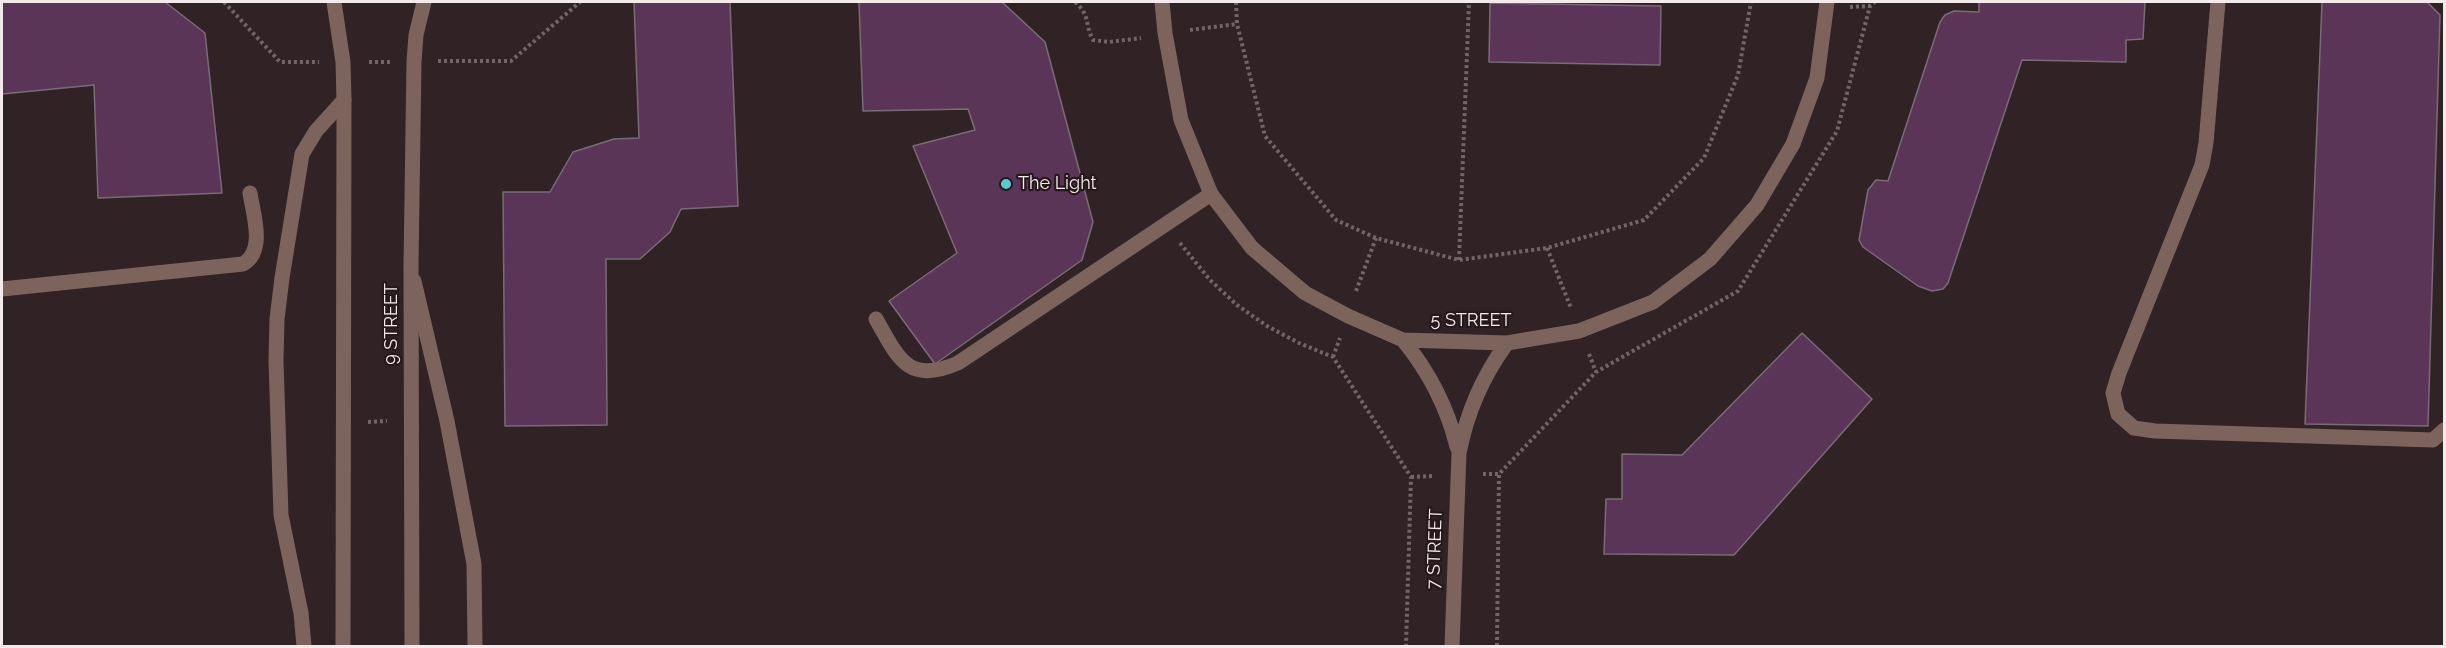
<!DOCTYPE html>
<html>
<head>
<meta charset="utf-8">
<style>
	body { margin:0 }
	#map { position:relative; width:2446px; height:648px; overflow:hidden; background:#312225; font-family:Raleway,sans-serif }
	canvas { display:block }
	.frame { position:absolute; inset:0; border:3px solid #f4eaec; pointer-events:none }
</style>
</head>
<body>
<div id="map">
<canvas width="2446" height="648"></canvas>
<div class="frame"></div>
</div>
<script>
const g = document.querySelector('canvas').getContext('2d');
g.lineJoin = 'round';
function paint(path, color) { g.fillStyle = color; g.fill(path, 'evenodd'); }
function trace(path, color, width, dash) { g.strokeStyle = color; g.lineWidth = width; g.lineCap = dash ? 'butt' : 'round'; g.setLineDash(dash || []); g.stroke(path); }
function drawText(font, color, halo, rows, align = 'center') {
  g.font = font + ' Raleway,sans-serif'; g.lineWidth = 4.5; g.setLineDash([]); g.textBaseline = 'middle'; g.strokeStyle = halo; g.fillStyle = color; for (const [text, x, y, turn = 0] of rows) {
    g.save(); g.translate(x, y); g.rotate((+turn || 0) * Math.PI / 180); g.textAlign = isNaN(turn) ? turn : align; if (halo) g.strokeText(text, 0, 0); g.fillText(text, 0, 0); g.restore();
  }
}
const building = new Path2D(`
	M 2,2 L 165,2 L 205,33 L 222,193 L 98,198 L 94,85 L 2,94 Z
	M 634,2 L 730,2 L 738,206 L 681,209 L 670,232 L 640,259 L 606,259 L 607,425 L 505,426 L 503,192 L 550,192 L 573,152 L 614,139 L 639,138 Z
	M 859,2 L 1002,2 L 1045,42 L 1093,222 L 1082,260 L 935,364 L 889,301 L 957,253 L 913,146 L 975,130 L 968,109 L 863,111 Z
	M 1979,2 L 2145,2 L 2143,39 L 2126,40 L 2126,62 L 2022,60 L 1948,283 L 1943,289 L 1932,291 L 1918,286 L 1863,247 L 1859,240 L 1868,190 L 1876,180 L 1888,181 L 1940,22 L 1945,15 L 1954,11 L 1979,12 Z
	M 2322,2 L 2427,2 L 2440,15 L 2428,426 L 2305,424 Z
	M 1490,3 L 1661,6 L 1660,65 L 1489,62 Z
	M 1802,333 L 1872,399 L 1734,555 L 1604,554 L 1606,499 L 1622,499 L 1622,454 L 1682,455 Z`);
paint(building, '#5b3557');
trace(building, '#796c77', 1.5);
trace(new Path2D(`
	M 224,2 L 280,62 L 319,62
	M 1075,2 C 1091,16 1084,23 1093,40 L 1109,42 L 1141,38
	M 1236,2 L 1237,24 L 1265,136 L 1336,220 L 1376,238 L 1459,260 L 1547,248 L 1644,220 L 1704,158 L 1738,75 L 1751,2
	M 1850,7 L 1870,6
	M 1190,30 L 1237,24
	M 438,61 L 511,61 L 580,2
	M 369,62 L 391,62
	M 1180,243 L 1210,280 L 1237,305 L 1267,326 L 1299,343 L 1333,357 L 1411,477 L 1406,646
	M 1547,248 L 1571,308
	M 1459,260 L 1469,2
	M 1356,291 L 1376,238
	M 1589,354 L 1596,372
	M 1333,357 L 1340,338
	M 368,422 L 387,421
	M 1483,474 L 1499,474
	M 1411,477 L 1434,476
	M 1497,646 L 1499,474 L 1596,372 L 1738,291 L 1837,131 L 1870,6 L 1875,2`), '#726568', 4, [3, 3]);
trace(new Path2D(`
	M 2218,2 L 2206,143 L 2202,165 L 2119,373 L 2113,393 L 2118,414 L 2134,428 L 2155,431 L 2433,440 L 2444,430
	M 414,281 L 447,421 L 474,564 L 475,646
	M 2,289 L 243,264 C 266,251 253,214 250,193
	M 876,319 C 898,358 908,385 958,363 L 1211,194
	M 304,646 L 301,613 L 281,515 L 276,361 L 277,319 L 282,278 L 302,154 L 316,131 L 344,100`), '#7c645d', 15);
trace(new Path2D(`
	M 334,2 L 343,62 L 344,100 L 343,646
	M 1162,2 L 1165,33 L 1181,120 L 1211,194 L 1252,248 L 1305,293 L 1348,316 L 1403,340 L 1507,343 L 1579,331 L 1653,302 L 1710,259 L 1757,205 L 1793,144 L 1817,78 L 1827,2
	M 1403,340 C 1430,373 1447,406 1457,447
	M 412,646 L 411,265 L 414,62 L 416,35 L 424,2
	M 1452,646 L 1459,453 C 1467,412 1482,377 1507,343`), '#7c645d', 15);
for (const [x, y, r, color] of [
	[1006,184,6,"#51ccd4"]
]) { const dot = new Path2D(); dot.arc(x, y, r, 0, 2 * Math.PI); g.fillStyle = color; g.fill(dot); trace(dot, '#27181c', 2); }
drawText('18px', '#f4eaec', '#27181c', [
	["The Light",1018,184]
], 'left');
drawText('18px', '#f4eaec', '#27181c', [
	["5 STREET",1471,321],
	["9 STREET",392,324,-90],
	["7 STREET",1435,549,-88]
]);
</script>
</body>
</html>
